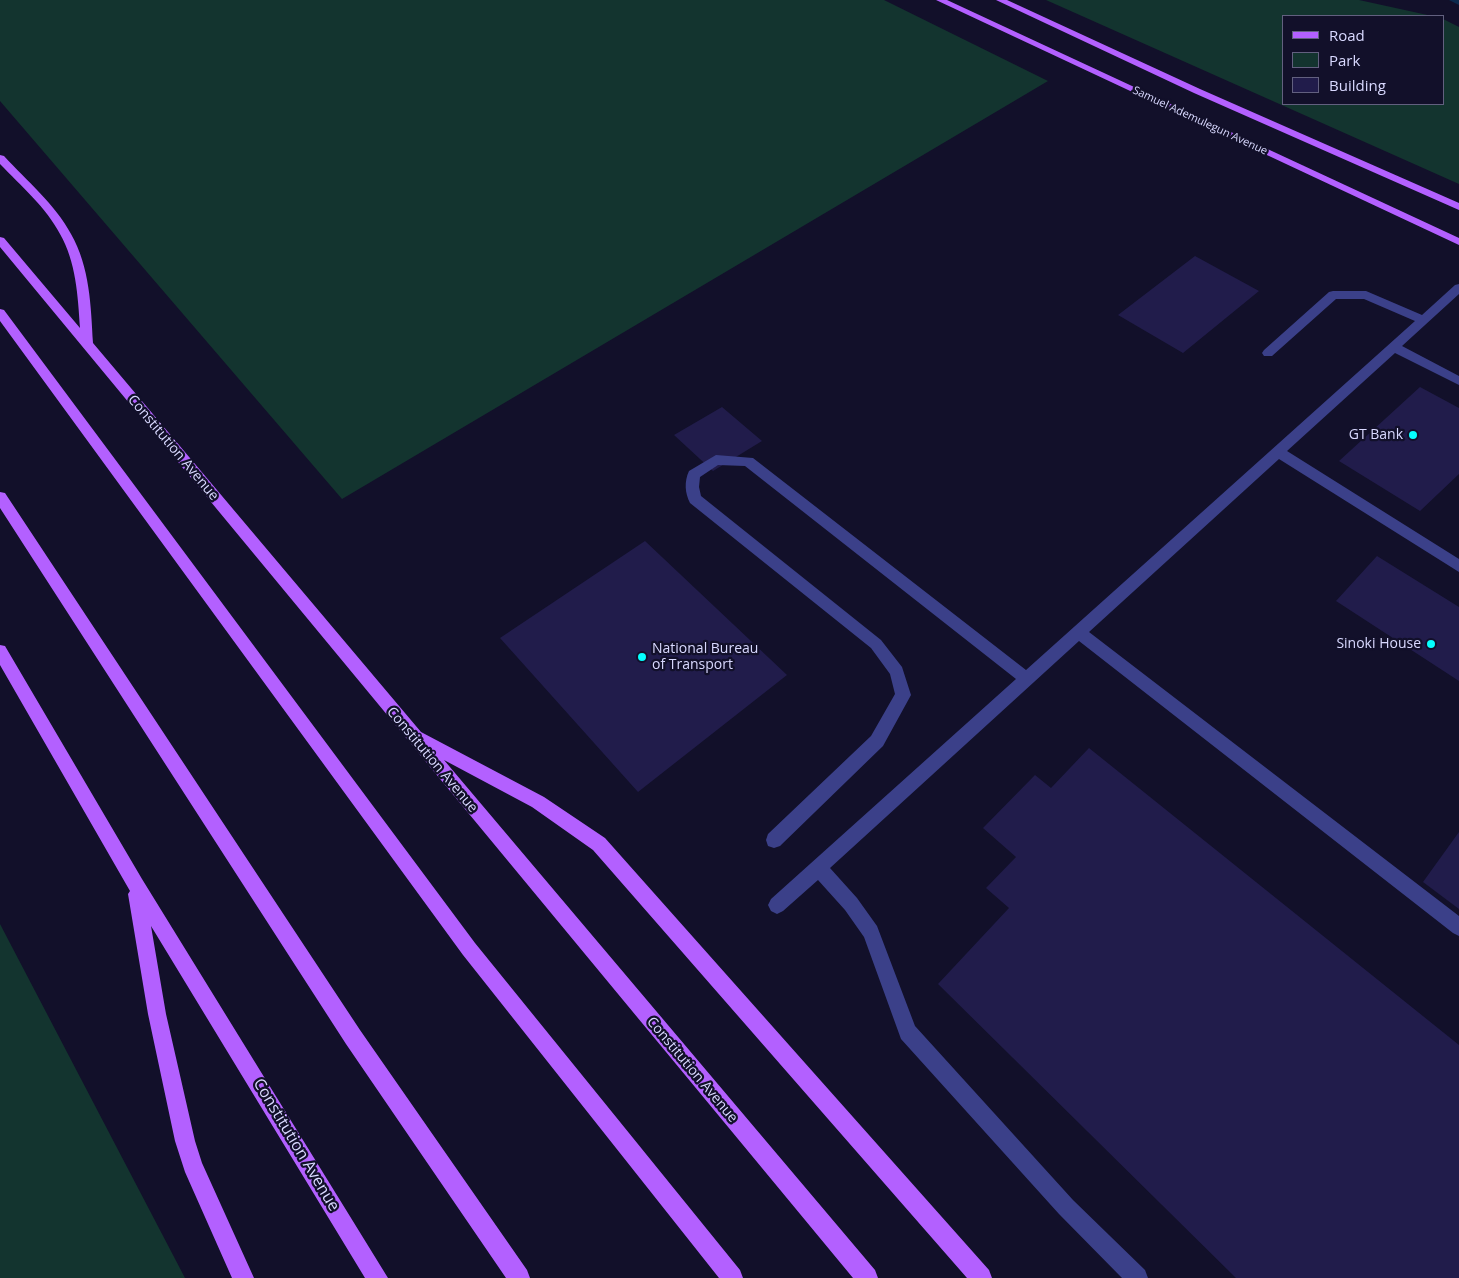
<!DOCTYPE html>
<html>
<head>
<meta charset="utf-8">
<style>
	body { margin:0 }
	#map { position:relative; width:1459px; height:1278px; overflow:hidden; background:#12102a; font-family:"Open Sans",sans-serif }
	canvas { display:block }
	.legend { position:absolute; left:1282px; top:15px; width:162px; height:90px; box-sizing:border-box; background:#12102a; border:1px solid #62607f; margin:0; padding:6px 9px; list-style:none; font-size:15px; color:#d9d9ff }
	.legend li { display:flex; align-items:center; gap:10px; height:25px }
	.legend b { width:25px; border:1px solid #62607f }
</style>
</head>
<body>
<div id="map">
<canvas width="1459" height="1278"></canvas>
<ul class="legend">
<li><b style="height:6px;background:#b360ff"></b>Road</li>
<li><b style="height:14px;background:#13342f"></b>Park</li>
<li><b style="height:14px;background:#211c4b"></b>Building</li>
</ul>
</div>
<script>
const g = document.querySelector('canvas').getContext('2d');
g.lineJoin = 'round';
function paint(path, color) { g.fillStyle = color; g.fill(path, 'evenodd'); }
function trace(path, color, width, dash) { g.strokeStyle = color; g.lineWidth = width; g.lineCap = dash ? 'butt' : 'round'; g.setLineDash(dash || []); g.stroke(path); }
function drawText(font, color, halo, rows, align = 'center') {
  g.font = font + ' "Open Sans",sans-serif'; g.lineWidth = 4.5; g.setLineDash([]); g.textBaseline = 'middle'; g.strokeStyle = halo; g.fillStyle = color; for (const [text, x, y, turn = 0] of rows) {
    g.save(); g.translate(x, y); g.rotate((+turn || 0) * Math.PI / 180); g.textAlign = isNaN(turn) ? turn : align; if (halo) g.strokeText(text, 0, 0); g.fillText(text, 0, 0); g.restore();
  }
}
paint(new Path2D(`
	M 0,0 L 884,0 L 1048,81 L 342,499 L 0,101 Z
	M 1046,0 L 1359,0 L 1432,16 L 1283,16 L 1283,104 L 1443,104 L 1443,19 L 1459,27 L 1459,184 Z
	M 0,924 L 185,1278 L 0,1278 Z`), '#13342f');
paint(new Path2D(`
	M 1449,0 L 1459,0 L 1459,5 Z`), '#0c2a4d');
paint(new Path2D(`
	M 1195,256 L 1259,291 L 1183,353 L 1118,315 Z
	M 1420,387 L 1459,408 L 1459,474 L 1420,511 L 1339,461 Z
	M 722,407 L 762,441 L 713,471 L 674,435 Z
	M 645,541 L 787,675 L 638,792 L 500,638 Z
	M 1377,556 L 1459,607 L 1459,681 L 1336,601 Z
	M 1089,748 L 1459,1045 L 1459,1278 L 1236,1278 L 938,984 L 1009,908 L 986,888 L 1016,857 L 983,828 L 1035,775 L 1051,788 Z
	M 1459,832 L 1459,909 L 1423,882 Z`), '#211c4b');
paint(new Path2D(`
	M 1459,284 L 1459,294 L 1402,346 L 1459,376 L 1459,385 L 1395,353 L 1287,451 L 1459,559 L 1459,572 L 1279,459 L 1089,632 L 1459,916 L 1459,936 L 1453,933 L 1079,641 L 830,868 L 857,898 L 877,926 L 915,1026 L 1073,1200 L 1145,1270 L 1148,1278 L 1122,1278 L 1059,1214 L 901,1039 L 864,937 L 845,910 L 818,880 L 783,911 L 777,914 L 771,911 L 768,905 L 771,899 L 1016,679 L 745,466 L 718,465 L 700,477 L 699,487 L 701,496 L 881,640 L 902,667 L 911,695 L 883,746 L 780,846 L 774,848 L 768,846 L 766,840 L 768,834 L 871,736 L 895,694 L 890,674 L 871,648 L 690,503 C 685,493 684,482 689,471 L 716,455 L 753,458 L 1026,670 L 1415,321 L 1364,299 L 1336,299 L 1272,356 L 1264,356 L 1262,353 L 1264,350 L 1329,292 L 1333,291 L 1366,291 L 1422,315 L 1455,285 Z`), '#3b4089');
paint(new Path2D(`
	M 936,0 L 947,0 L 1459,238 L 1459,245 Z
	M 996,0 L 1007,0 L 1200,89 L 1459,203 L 1459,210 L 1194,93 Z
	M 0,155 L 4,156 C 27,181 55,204 71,234 C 90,267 91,307 93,343 L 421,732 L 544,797 L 605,838 L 989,1270 L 992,1278 L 967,1278 L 593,850 L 532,807 L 444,760 L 875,1270 L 878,1278 L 853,1278 L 0,247 L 0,237 L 4,238 L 80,328 C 78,296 76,262 60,234 C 46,207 21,186 0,164 Z
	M 0,309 L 4,310 L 475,943 L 740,1270 L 743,1278 L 719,1278 L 463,955 L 0,321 Z
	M 0,492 L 5,493 L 360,1030 L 527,1270 L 530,1278 L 506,1278 L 346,1044 L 0,508 Z
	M 0,645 L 5,646 L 142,879 L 388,1278 L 365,1278 L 151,926 L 166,1014 L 195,1141 L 202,1163 L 254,1278 L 232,1278 L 185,1172 L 175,1141 L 148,1014 L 128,894 L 130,891 L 0,665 Z`), '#b360ff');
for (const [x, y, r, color] of [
	[1413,435,5,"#05ffff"],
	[1431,644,5,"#05ffff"],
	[642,657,5,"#05ffff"]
]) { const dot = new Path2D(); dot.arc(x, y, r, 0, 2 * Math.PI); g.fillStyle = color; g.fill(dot); trace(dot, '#12102a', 2); }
drawText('11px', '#d9d9ff', '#12102a', [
	["Samuel Ademulegun Avenue",1200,121,25]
]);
drawText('14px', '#d9d9ff', '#12102a', [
	["GT Bank",1403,435],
	["Sinoki House",1421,644],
	["National Bureau",652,649,"left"],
	["of Transport",652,665,"left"]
], 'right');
drawText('14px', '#d9d9ff', '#12102a', [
	["Constitution Avenue",173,448,50],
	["Constitution Avenue",432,760,50],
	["Constitution Avenue",692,1070,50]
]);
drawText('16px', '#d9d9ff', '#12102a', [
	["Constitution Avenue",296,1145,59]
]);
</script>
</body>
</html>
